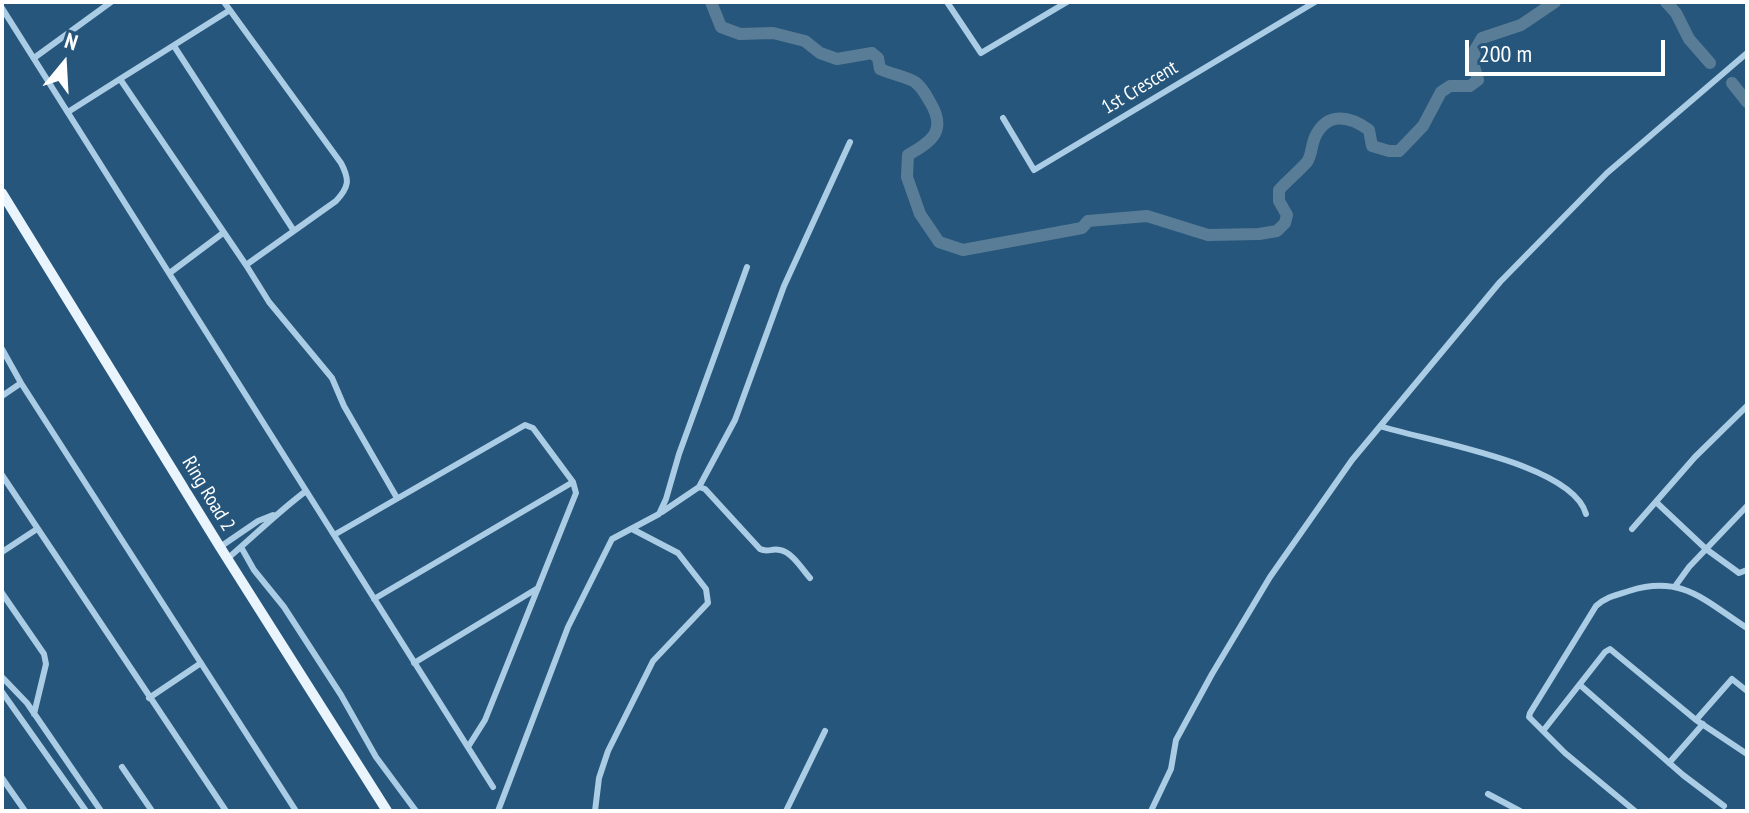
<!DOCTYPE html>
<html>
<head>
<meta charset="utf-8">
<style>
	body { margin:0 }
	#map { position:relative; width:1749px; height:813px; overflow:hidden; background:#26567b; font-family:"PT Sans Narrow",sans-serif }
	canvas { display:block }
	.frame { position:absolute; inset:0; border:4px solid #fff; pointer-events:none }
	.north { position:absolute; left:24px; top:24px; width:80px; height:80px; -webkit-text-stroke:6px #26567b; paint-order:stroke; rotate:18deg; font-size:22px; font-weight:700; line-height:32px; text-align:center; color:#fff }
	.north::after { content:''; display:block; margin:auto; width:28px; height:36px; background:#fff; clip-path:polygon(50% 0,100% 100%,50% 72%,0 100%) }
	.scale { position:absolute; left:1465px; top:40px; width:200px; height:36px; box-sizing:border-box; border:4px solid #fff; border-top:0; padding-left:10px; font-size:24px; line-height:28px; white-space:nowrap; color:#fff; -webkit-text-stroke:6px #26567b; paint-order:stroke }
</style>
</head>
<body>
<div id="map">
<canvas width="1749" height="813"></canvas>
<div class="frame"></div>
<div class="north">N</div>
<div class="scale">200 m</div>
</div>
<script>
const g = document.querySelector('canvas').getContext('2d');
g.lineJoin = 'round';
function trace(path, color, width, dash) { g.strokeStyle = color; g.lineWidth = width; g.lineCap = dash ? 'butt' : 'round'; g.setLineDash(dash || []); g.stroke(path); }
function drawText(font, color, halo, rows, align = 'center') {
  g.font = font + ' "PT Sans Narrow",sans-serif'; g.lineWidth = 6; g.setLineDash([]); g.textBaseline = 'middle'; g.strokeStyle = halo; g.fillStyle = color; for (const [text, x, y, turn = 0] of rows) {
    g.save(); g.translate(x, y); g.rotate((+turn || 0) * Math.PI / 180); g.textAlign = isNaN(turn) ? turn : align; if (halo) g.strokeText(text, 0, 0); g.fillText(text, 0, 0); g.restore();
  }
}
trace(new Path2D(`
	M 711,2 L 721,27 L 740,34 L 773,33 L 805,41 L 820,53 L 837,59 L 872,53 L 878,58 L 880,69 C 891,74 907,77 915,82 C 922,87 926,95 930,102 C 947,130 933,141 908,155 L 907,177 L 920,214 L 939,242 L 963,250 L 1082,228 L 1088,221 L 1147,216 L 1208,235 L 1259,234 L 1277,231 L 1285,223 L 1287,215 L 1279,201 L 1279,190 C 1288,180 1298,172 1307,162 C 1312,155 1311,146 1315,137 C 1327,111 1350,116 1369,130 L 1372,146 L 1389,151 L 1399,151 L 1423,126 L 1441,92 L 1450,86 L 1470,86 L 1478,80 L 1473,63 L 1475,50 L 1482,38 L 1521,25 L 1555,2
	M 1666,2 L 1676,13 L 1689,39 L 1710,63
	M 1732,83 L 1747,102`), '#5a7d97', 12);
trace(new Path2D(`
	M 224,2 L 341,163 C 350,180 349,187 336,201 L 246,265 L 269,302 L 332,378 L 344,406 L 397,498
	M 947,2 L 981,53 L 1067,2
	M 2,8 L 334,535
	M 174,46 L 294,231
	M 34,58 L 111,2
	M 120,79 L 230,10
	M 68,112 L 120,79 L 246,265
	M 1003,118 L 1034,170 L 1315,2
	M 171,272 L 223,233
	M 2,349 L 21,383 L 296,811
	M 2,396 L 21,383
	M 1380,426 C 1425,441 1572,463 1586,514
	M 2,475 L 226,811
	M 699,487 L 735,420 L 784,286 L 850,142
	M 1656,502 L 1706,549 L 1735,570 L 1739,573 L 1747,570
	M 662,512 L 699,487 L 705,489 L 760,549 C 768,553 771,548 780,550 C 792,552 802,569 810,578
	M 1632,529 L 1695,457 L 1747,406
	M 220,547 L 258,521 L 273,515
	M 241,547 L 254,570 L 284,607 L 341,695 L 376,757 L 416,811
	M 2,552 L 37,529
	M 227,559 C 254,536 278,512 306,491
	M 1676,585 L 1689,567 L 1747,506
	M 2,593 L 44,654 L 46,664 L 34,714
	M 374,599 L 573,482
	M 414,663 L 538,588
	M 2,677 L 27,703 L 101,811
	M 1580,685 L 1683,775 L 1724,806
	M 2,692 L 86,811
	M 149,698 L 201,663
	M 1696,720 L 1732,679 L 1747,691
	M 1543,731 L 1605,652 L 1610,649 L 1696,720 L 1747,754
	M 468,747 L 485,720 L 576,493 L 573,482 L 533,428 L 525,425 L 334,535 L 493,787
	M 1669,763 L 1703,724
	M 122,767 L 152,811
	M 2,778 L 25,811
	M 1488,794 L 1520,811
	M 498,811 L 568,627 L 612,539 L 659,514 L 666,499 L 679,454 L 747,267
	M 595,811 L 599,778 L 608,751 L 653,661 L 708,603 L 706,589 L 678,553 L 632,529
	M 786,811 L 825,731
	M 1151,811 L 1171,769 L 1176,740 L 1212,674 L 1270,577 L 1352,460 L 1500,282 L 1607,173 L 1747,53
	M 1635,811 L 1565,753 L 1529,717 L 1530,713 L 1596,606 C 1606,597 1616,595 1629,591 C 1682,574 1705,601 1747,628`), '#aacce4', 6);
trace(new Path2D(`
	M 2,193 L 220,547 L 387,811`), '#eaf4fc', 10);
drawText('20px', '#fff', '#26567b', [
	["1st Crescent",1140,88,-31],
	["Ring Road 2",208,494,59]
]);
</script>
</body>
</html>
